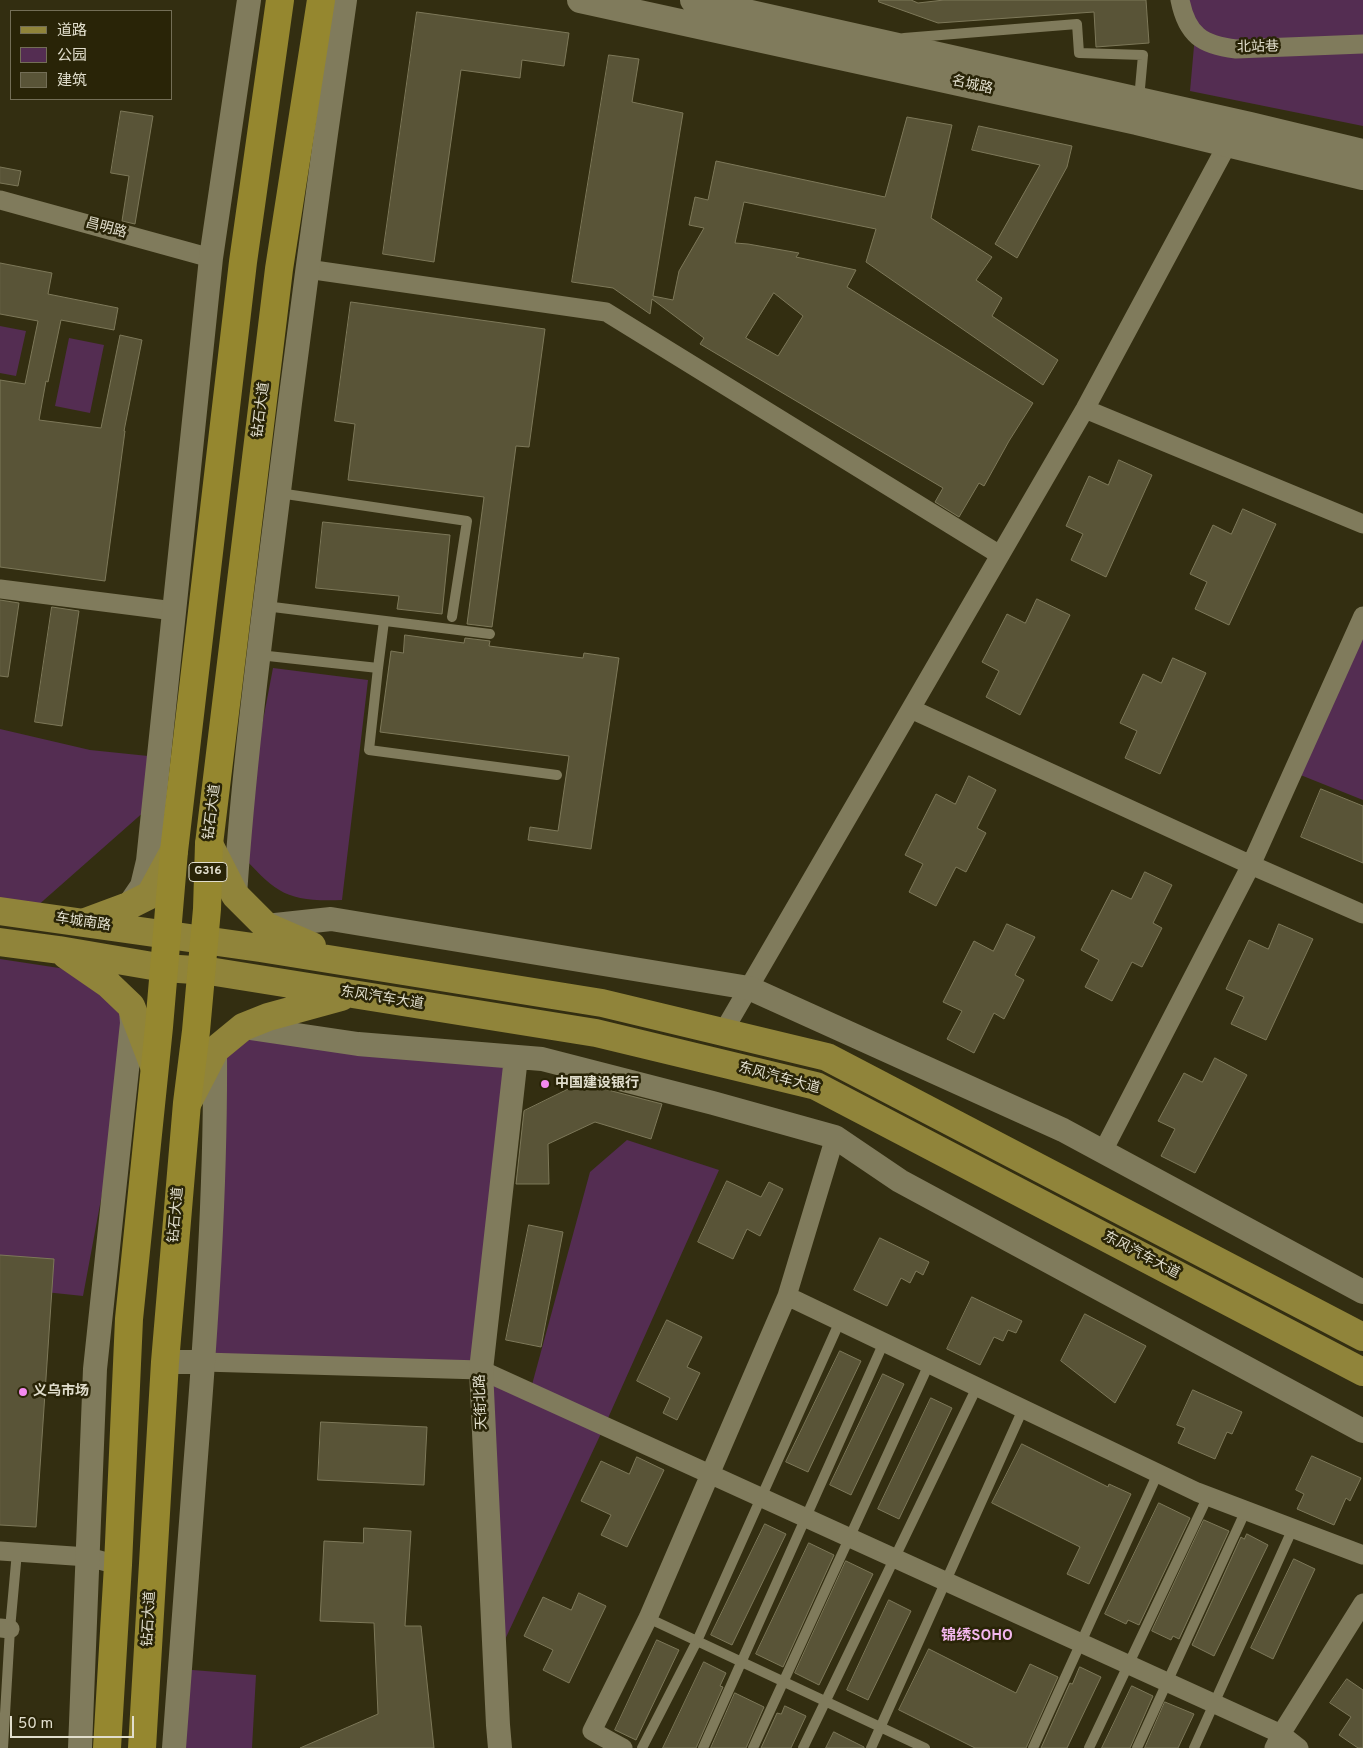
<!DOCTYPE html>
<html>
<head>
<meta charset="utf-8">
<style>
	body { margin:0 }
	#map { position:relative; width:1363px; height:1748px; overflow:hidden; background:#332e11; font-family:Overpass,"Noto Sans SC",sans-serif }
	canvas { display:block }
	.legend { position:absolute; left:10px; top:10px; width:162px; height:90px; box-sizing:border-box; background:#292407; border:1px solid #736e56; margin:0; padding:6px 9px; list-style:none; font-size:15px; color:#e1decd }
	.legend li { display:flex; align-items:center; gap:10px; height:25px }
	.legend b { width:25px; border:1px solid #736e56 }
	.scale { position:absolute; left:10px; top:1716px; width:124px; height:22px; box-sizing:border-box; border:2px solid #e1decd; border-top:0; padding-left:6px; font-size:15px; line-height:18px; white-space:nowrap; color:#e1decd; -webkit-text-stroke:4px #292407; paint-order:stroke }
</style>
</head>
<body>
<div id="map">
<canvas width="1363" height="1748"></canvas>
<ul class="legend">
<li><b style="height:6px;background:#90843a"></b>道路</li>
<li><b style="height:14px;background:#542d52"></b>公园</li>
<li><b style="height:14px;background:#595437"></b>建筑</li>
</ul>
<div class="scale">50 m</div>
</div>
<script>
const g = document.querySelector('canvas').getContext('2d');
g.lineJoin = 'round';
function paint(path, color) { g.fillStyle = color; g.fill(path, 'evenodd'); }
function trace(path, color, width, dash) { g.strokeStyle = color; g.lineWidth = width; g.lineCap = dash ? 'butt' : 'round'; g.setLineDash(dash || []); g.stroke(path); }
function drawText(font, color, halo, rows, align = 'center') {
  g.font = font + ' Overpass,"Noto Sans SC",sans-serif'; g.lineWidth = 5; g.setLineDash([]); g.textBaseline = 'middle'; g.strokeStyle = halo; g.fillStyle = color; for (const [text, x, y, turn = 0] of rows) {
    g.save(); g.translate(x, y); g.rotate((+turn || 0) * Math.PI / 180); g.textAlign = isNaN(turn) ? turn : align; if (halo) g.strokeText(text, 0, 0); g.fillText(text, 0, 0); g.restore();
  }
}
paint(new Path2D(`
	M 1180,0 L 1363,0 L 1363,126 L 1190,91 L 1195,35 Z
	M 0,326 L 26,331 L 16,376 L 0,373 Z
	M 69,338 L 104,345 L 90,413 L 55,406 Z
	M 1363,616 L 1363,800 L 1293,772 Z
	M 273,668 L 368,680 L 342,900 C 285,902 276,893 238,851 Z
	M 0,729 L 90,750 L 158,757 L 154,803 L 27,915 L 0,911 Z
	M 0,959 L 92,973 L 131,1006 L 129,1049 L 83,1296 L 45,1292 L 0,1263 Z
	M 243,1027 L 516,1057 L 481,1370 L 530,1392 L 590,1172 L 627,1140 L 719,1170 L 604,1427 L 495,1661 L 481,1370 L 203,1362 L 215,1050 Z
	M 180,1669 L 256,1675 L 252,1748 L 175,1748 Z`), '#542d52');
const building = new Path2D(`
	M 879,0 L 911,0 L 918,3 L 944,0 L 1146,0 L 1149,43 L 1096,47 L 1094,12 L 938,23 L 879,2 Z
	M 417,12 L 569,33 L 564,66 L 522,60 L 520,78 L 461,70 L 434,262 L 383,254 Z
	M 609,55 L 639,59 L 632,102 L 683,113 L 653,296 L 673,300 L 679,271 L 704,228 L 689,225 L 695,197 L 708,200 L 716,161 L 885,197 L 907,117 L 952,125 L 931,218 L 992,257 L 976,280 L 1002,298 L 992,316 L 1058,360 L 1043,385 L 866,262 L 876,229 L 744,202 L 735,243 L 748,244 L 799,253 L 796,257 L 856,270 L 847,287 L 1033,403 L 1009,441 L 984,486 L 979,483 L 959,517 L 935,502 L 943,488 L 700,344 L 704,338 L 652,299 L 650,314 L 613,288 L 572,282 ZM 774,293 L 803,316 L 778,356 L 746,338 Z
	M 121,111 L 153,116 L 135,224 L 122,221 L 129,176 L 111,173 Z
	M 979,126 L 1072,146 L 1067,167 L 1017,258 L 995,244 L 1040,165 L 972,150 Z
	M 0,167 L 21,171 L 18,186 L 0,183 Z
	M 0,263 L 52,273 L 48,294 L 118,308 L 114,330 L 61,320 L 48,382 L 46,381 L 39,420 L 101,428 L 120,335 L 142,340 L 124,431 L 125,431 L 105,581 L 0,567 L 0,380 L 25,384 L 38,321 L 0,314 Z
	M 351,302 L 545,329 L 529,447 L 516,446 L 492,627 L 467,624 L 484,497 L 348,480 L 355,424 L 335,421 Z
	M 1119,460 L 1152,475 L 1106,577 L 1071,560 L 1083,534 L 1066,526 L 1089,476 L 1108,485 Z
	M 1243,509 L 1276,524 L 1229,625 L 1195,609 L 1207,582 L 1190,574 L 1213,525 L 1231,534 Z
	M 323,522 L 450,535 L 442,614 L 397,609 L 399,596 L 316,588 Z
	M 1037,599 L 1070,615 L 1020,715 L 986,697 L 999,671 L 982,662 L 1007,614 L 1025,623 Z
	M 0,600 L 19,603 L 8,677 L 0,676 Z
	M 52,607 L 79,611 L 62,726 L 35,722 Z
	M 405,635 L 464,643 L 465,638 L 490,641 L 489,646 L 583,658 L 584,653 L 619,658 L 591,849 L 528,840 L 530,827 L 558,831 L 569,756 L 380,732 L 391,651 L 403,653 Z
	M 1173,658 L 1206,673 L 1160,774 L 1125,758 L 1137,731 L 1120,723 L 1143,674 L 1161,683 Z
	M 969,776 L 996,790 L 977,828 L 986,833 L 966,872 L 956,867 L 936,906 L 909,892 L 923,864 L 905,855 L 936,794 L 955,804 Z
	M 1321,789 L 1363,806 L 1363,863 L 1301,837 Z
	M 1145,872 L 1172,885 L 1153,923 L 1162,928 L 1142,967 L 1132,962 L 1112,1001 L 1085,987 L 1099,960 L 1081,950 L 1112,890 L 1131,899 Z
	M 1007,924 L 1035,937 L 1015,975 L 1024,980 L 1004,1019 L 994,1013 L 974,1053 L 947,1039 L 962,1011 L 943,1002 L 974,941 L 993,951 Z
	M 1279,924 L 1313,939 L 1266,1040 L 1231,1024 L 1244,997 L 1226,989 L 1249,940 L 1268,949 Z
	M 1215,1058 L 1247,1075 L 1195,1173 L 1161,1156 L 1175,1129 L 1158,1121 L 1184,1073 L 1202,1082 Z
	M 581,1083 L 662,1104 L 651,1139 L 595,1122 L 548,1144 L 549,1184 L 516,1184 L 524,1111 Z
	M 727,1181 L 761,1197 L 769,1182 L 783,1189 L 760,1236 L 747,1229 L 733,1259 L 698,1242 Z
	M 529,1225 L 563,1232 L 541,1347 L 506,1340 Z
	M 880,1238 L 929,1262 L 923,1275 L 916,1271 L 910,1283 L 901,1278 L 887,1306 L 854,1290 Z
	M 0,1255 L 54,1259 L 36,1527 L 0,1525 Z
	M 972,1297 L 1022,1321 L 1016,1333 L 1008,1330 L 1003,1341 L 994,1337 L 980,1365 L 947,1349 Z
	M 1085,1314 L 1146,1346 L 1115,1403 L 1061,1361 Z
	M 667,1320 L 702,1337 L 687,1367 L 700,1373 L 677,1420 L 663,1413 L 670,1398 L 637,1381 Z
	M 840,1351 L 861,1361 L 808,1472 L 786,1462 Z
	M 883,1374 L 904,1384 L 851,1495 L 830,1485 Z
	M 1193,1390 L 1242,1412 L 1232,1434 L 1227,1432 L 1215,1459 L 1178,1443 L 1185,1428 L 1177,1425 Z
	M 931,1398 L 952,1408 L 899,1519 L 878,1509 Z
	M 321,1422 L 427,1427 L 424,1485 L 318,1480 Z
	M 1022,1444 L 1108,1487 L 1109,1484 L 1131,1494 L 1089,1584 L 1067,1574 L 1080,1547 L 992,1503 Z
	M 1312,1456 L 1361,1478 L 1350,1501 L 1346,1498 L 1334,1525 L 1297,1509 L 1304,1494 L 1296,1490 Z
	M 637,1457 L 664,1470 L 627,1547 L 601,1535 L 611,1515 L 581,1501 L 601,1461 L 629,1474 Z
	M 1159,1503 L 1190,1518 L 1139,1625 L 1128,1620 L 1126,1624 L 1105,1614 Z
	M 1204,1520 L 1229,1531 L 1179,1639 L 1173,1636 L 1171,1640 L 1152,1631 Z
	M 765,1524 L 786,1534 L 732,1645 L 711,1635 Z
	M 364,1528 L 411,1531 L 405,1626 L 421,1626 L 434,1748 L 300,1748 L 378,1714 L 374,1623 L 320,1621 L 324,1541 L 363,1543 Z
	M 1247,1534 L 1268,1545 L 1214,1656 L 1192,1645 L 1241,1537 L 1244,1539 Z
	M 809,1543 L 834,1555 L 783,1667 L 756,1654 Z
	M 1294,1559 L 1315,1569 L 1273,1659 L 1251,1648 Z
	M 846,1561 L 873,1574 L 819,1685 L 795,1673 Z
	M 579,1593 L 606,1606 L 569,1683 L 543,1670 L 553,1650 L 524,1636 L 543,1597 L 571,1610 Z
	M 889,1600 L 911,1611 L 868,1700 L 847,1690 Z
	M 657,1640 L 679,1650 L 636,1740 L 615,1730 Z
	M 929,1649 L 1016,1693 L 1030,1664 L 1058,1677 L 1026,1748 L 975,1748 L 899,1710 Z
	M 704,1662 L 726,1673 L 720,1686 L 723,1687 L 696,1748 L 663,1748 Z
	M 1080,1667 L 1101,1677 L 1067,1748 L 1041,1748 L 1070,1683 L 1072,1684 Z
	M 1347,1679 L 1363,1690 L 1363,1748 L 1358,1748 L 1339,1735 L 1351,1717 L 1330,1703 Z
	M 1132,1686 L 1153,1696 L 1130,1748 L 1102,1748 Z
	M 735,1693 L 764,1707 L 746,1748 L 711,1748 Z
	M 1165,1702 L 1194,1714 L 1178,1748 L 1145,1748 Z
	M 785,1706 L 806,1716 L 791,1748 L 761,1748 L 777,1713 L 781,1714 Z
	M 834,1732 L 864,1747 L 864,1748 L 826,1748 Z`);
paint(building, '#595437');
trace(building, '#7d7859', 1);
trace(new Path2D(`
	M 904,38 L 1077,24 L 1079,53 L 1143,55 L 1139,99
	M 279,493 L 467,521 L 452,617
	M 265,606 L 490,634
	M 259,655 L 378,668 L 369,750 L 557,775
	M 378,668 L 384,621
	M 648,1618 L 925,1748
	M 3,1748 L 10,1629 L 17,1552
	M 642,1748 L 697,1641 L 840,1321
	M 703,1748 L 884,1342
	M 753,1748 L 929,1364
	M 803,1748 L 977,1387
	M 871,1748 L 1023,1409
	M 1033,1748 L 1158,1473
	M 1089,1748 L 1208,1496
	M 1137,1748 L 1246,1510
	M 1194,1748 L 1293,1528`), '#807b5c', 10);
trace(new Path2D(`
	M 1180,0 C 1187,35 1202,45 1236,49 L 1363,44
	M 0,200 L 211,258
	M 307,269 L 606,312 L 1000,555
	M 1085,409 L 1363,524
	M 0,589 L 174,611
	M 911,709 L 1251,865 L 1363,914
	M 723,1032 L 1085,409 L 1233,134
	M 1103,1151 L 1251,865 L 1363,616
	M 787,1296 L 1197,1492 L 1363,1555
	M 203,1362 L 481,1370 L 1281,1734 L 1299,1748
	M 0,1551 L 88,1557 L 118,1565
	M 0,1628 L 10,1629
	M 623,1748 L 592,1731 L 648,1618 L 787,1296 L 835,1137
	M 1274,1748 L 1281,1734 L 1363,1603`), '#807b5c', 19);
trace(new Path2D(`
	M 235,895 C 243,776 258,657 273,539 C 295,359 319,179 345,0
	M 129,905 L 142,886 L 148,861 L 211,258 L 249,0
	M 266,926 L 331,919 L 749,988 L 1063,1130 L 1363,1292
	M 243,1027 L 358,1044 L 542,1059 L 713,1103 L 835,1137 L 900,1181 L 1363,1431
	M 165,1362 L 203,1362
	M 80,1748 L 95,1369 L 132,1023 L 131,1010
	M 174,1748 C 181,1655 188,1562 195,1469 C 206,1330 216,1190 215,1050
	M 500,1748 L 498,1725 L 481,1370 L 516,1057`), '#807b5c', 24);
trace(new Path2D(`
	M 580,0 L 1137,122 L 1363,177
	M 693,0 L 1250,125 L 1363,152`), '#807b5c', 26);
trace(new Path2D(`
	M 209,844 L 235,895 L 266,926 L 312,946
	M 0,911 L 260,948 L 602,1003 L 827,1057 L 1363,1337
	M 85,922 L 128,906 L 150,895 L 174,851
	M 0,942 L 59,950 L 164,968 L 209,971 L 596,1033 L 816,1086 L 1363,1372
	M 66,955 L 108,984 L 131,1006 L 154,1066
	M 188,1102 L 215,1050 L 243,1027 L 268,1017 L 341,997`), '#90843a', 28);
trace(new Path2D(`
	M 107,1748 L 118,1565 L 129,1319 L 159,1027 L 174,851 L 243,262 L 280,0
	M 142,1748 L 165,1362 L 187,1103 L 196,1031 L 207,909 L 209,844 L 279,269 L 321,0`), '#95872f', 28);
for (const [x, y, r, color] of [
	[545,1084,5,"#f489ef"],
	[23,1392,5,"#f489ef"]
]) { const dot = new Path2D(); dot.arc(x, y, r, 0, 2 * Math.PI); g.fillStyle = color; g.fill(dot); trace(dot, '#292407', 2); }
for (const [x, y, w] of [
	[208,872,38]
]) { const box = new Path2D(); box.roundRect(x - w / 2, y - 9.5, w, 19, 4); g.fillStyle = '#292407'; g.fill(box); trace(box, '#e1decd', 1); }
drawText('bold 12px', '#e1decd', null, [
	["G316",208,872]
]);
drawText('14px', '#e1decd', '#292407', [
	["北站巷",1258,48,-1],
	["名城路",972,86,12],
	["昌明路",106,229,15],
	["钻石大道",262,410,-83],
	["钻石大道",213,812,-83],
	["车城南路",83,923,8],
	["东风汽车大道",382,999,9],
	["东风汽车大道",779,1079,15],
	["钻石大道",177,1215,-85],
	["东风汽车大道",1141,1256,28],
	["天街北路",482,1402,-92],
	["钻石大道",150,1619,-87]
]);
drawText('bold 14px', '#e1decd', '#292407', [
	["中国建设银行",555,1084],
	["义乌市场",33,1392]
], 'left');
drawText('bold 15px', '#f3b7ee', '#292407', [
	["锦绣SOHO",977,1637]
]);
</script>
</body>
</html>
